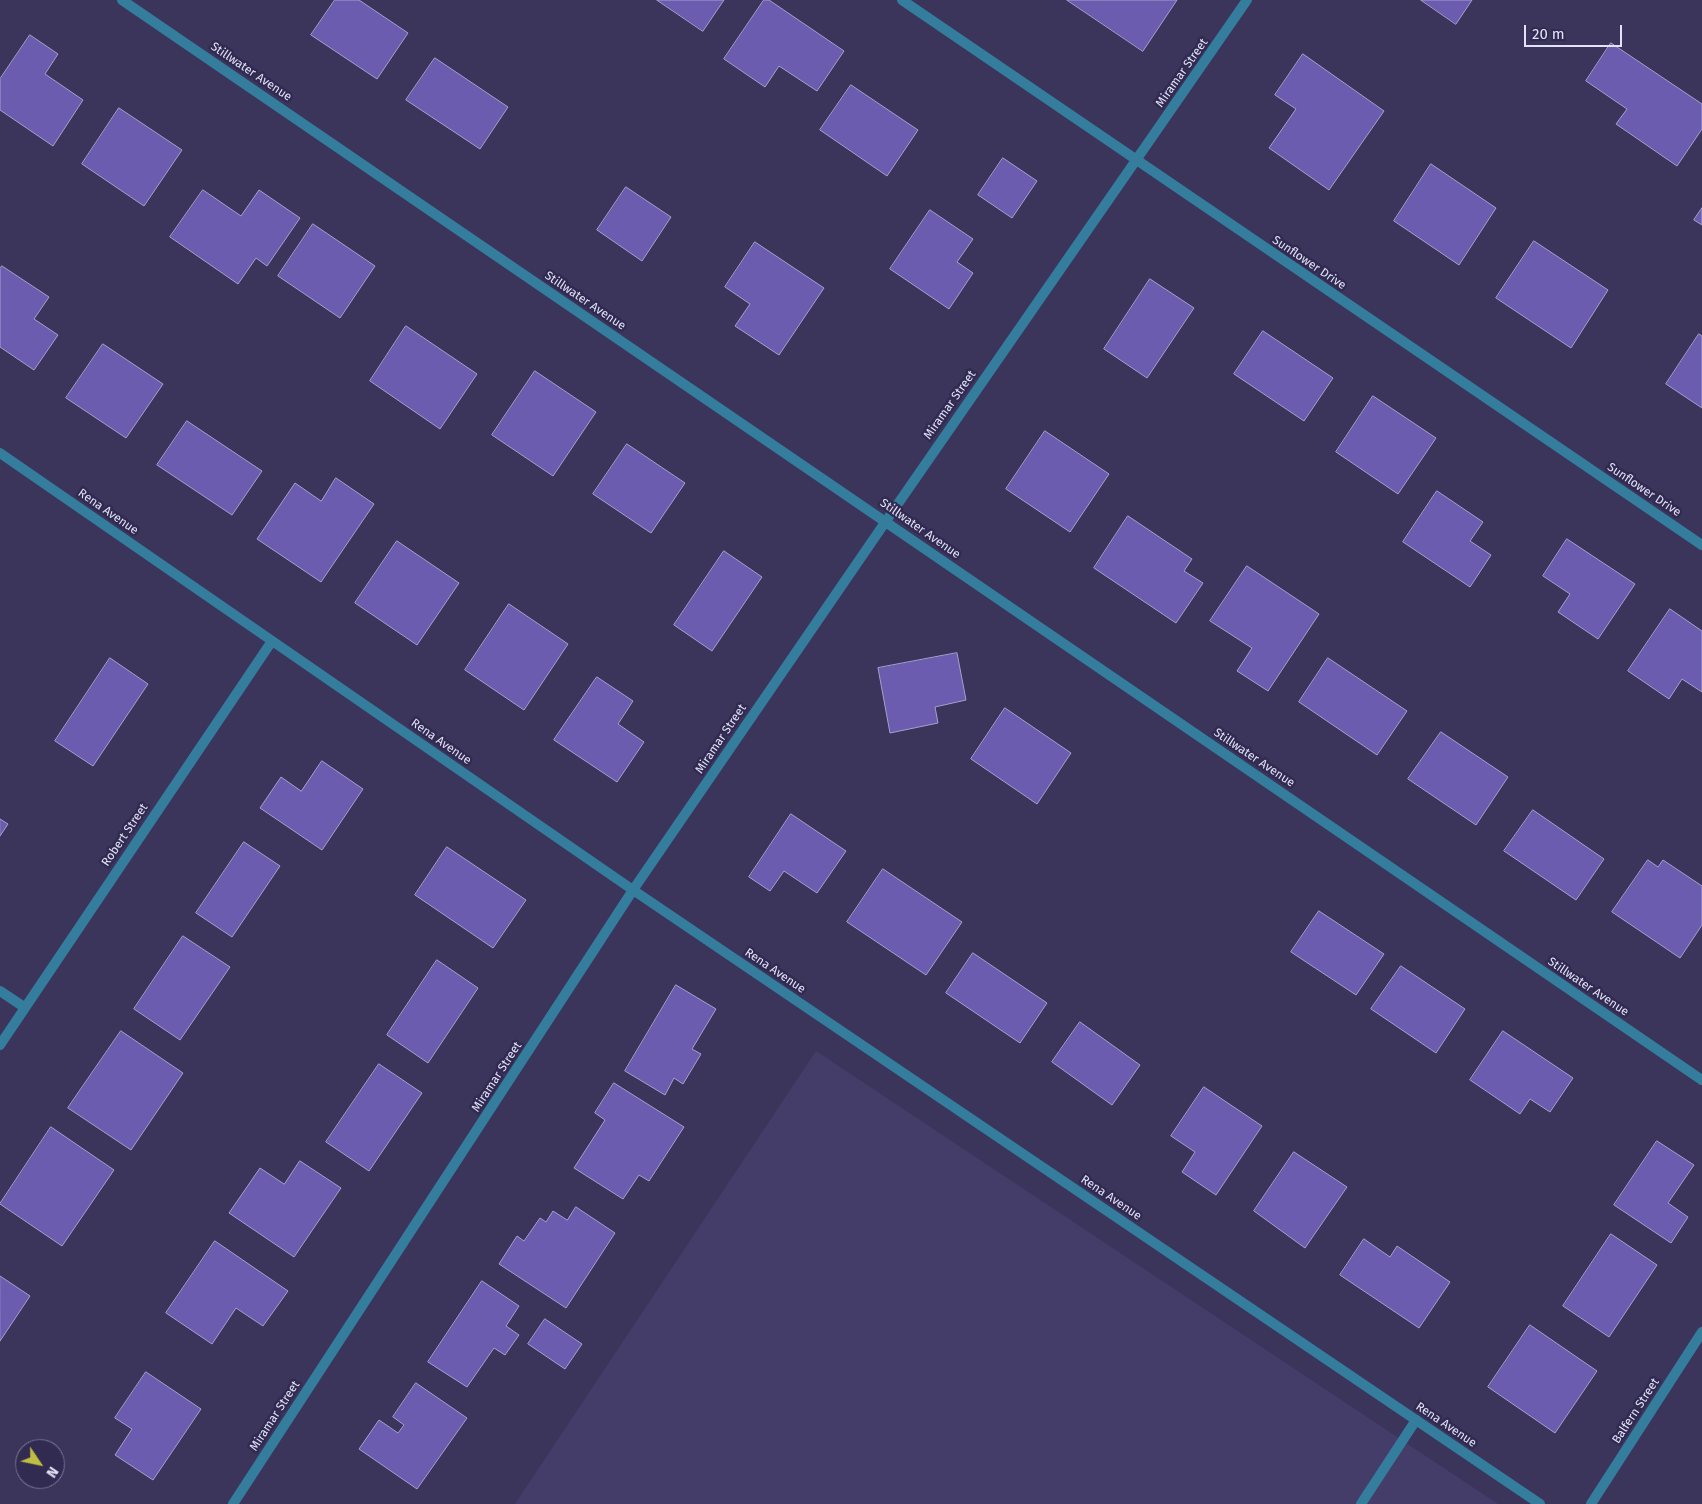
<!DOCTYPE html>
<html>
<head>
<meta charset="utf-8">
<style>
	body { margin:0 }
	#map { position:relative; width:1702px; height:1504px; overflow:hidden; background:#3b355c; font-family:"Fira Sans",sans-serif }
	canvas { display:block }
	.north { position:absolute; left:15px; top:1439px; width:50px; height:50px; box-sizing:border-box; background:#312b51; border:1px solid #787495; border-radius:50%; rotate:124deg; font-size:14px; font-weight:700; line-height:20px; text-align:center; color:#e3e2fa }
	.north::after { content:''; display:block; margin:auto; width:18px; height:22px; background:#bfbe42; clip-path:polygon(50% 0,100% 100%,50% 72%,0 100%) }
	.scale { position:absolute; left:1524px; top:25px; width:98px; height:22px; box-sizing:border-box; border:2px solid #e3e2fa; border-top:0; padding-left:6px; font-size:15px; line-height:18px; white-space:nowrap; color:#e3e2fa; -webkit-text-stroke:4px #312b51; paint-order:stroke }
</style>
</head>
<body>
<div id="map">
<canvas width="1702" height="1504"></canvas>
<div class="north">N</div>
<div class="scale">20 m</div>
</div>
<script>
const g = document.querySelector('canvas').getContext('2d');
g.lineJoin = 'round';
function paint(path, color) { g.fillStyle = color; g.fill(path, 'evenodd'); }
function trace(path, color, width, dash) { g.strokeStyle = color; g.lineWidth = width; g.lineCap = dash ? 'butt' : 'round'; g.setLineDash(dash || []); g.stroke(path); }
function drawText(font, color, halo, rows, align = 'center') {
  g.font = font + ' "Fira Sans",sans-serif'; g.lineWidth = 5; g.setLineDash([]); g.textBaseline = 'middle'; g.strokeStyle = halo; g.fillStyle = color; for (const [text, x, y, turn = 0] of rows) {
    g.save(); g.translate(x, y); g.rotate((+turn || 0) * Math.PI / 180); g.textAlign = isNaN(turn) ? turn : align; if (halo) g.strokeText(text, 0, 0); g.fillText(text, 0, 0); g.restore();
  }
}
paint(new Path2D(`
	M 816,1051 L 1498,1504 L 515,1504 Z`), '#443d6a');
const building = new Path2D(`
	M 335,0 L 359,0 L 408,33 L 377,79 L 311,35 Z
	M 657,0 L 724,0 L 703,31 Z
	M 764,0 L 769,0 L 844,51 L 817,91 L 779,66 L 765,87 L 724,59 Z
	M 1067,0 L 1177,0 L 1143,51 Z
	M 1421,0 L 1472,0 L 1456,24 Z
	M 30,35 L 58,54 L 45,74 L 83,100 L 53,146 L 0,110 L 0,79 Z
	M 1611,43 L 1702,104 L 1702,129 L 1677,166 L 1616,124 L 1627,109 L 1586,81 Z
	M 1303,54 L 1384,111 L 1329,190 L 1269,148 L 1296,109 L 1275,95 Z
	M 435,58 L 508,107 L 480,149 L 406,100 Z
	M 851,85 L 918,130 L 887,176 L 820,130 Z
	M 119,108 L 182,150 L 144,206 L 82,164 Z
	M 1003,158 L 1037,181 L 1012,218 L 978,195 Z
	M 1431,164 L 1496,208 L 1459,265 L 1394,221 Z
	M 626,187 L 671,217 L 642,261 L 597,230 Z
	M 203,190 L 241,216 L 259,190 L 300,218 L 267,266 L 256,258 L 238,284 L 170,237 Z
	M 1702,208 L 1702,225 L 1694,220 Z
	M 930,210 L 973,239 L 957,262 L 973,273 L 949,309 L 890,269 Z
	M 313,224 L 375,266 L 340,318 L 278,276 Z
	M 1534,241 L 1608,290 L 1571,348 L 1496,298 Z
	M 755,242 L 824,288 L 779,355 L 735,326 L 750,304 L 725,287 Z
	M 2,266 L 49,297 L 34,319 L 58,335 L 34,370 L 0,347 L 0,269 Z
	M 1150,279 L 1194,308 L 1147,378 L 1104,349 Z
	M 406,326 L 477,374 L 440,429 L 370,381 Z
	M 1263,331 L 1333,378 L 1304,421 L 1234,374 Z
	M 1699,334 L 1702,336 L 1702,408 L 1666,384 Z
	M 103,344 L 163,384 L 126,438 L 66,398 Z
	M 535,371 L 596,412 L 553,476 L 492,435 Z
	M 1373,396 L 1436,438 L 1398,494 L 1336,452 Z
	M 187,421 L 262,471 L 232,515 L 157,465 Z
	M 1045,431 L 1109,474 L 1070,532 L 1006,489 Z
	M 627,444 L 685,483 L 651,533 L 593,494 Z
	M 336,478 L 374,504 L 321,582 L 257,539 L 295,483 L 321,501 Z
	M 1437,491 L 1483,522 L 1470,541 L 1491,555 L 1470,587 L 1403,542 Z
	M 1128,516 L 1192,559 L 1184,571 L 1203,583 L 1176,623 L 1094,568 Z
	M 1567,539 L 1635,584 L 1598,639 L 1558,612 L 1570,594 L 1543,576 Z
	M 397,541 L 459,583 L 417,645 L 355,603 Z
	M 724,551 L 762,577 L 712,651 L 674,625 Z
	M 1247,566 L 1319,614 L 1268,691 L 1237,671 L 1252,648 L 1210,621 Z
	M 509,604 L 568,644 L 524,710 L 465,670 Z
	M 1670,609 L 1702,631 L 1702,692 L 1682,679 L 1669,699 L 1628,671 Z
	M 957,653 L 966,700 L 935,707 L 938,723 L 890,733 L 878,668 Z
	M 110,658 L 148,684 L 93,766 L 55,741 Z
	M 1328,658 L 1407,711 L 1377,755 L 1299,702 Z
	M 597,677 L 633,701 L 618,724 L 644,742 L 617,782 L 554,740 Z
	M 1005,708 L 1071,753 L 1037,804 L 971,759 Z
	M 1441,732 L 1508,777 L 1476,825 L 1408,779 Z
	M 322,761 L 363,789 L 322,850 L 260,808 L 281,777 L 301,791 Z
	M 1533,810 L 1604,859 L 1576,900 L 1504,851 Z
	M 791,814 L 846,851 L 817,893 L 784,871 L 770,891 L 749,877 Z
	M 0,819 L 8,824 L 0,836 Z
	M 244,842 L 280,866 L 232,937 L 196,913 Z
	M 447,847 L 526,900 L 493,948 L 415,895 Z
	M 1648,860 L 1658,867 L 1663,860 L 1702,886 L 1702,925 L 1680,958 L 1612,912 Z
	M 883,869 L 962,922 L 926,975 L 847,922 Z
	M 1319,911 L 1384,954 L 1356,995 L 1291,952 Z
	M 183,936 L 230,967 L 180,1040 L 134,1009 Z
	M 973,953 L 1047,1003 L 1020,1043 L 946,993 Z
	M 437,960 L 478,988 L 428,1063 L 387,1035 Z
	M 1401,966 L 1465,1009 L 1436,1053 L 1371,1009 Z
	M 676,985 L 716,1009 L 692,1049 L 701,1054 L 683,1084 L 674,1078 L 665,1095 L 625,1071 Z
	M 1080,1022 L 1140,1065 L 1112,1105 L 1052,1062 Z
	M 121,1031 L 183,1073 L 131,1150 L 68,1108 Z
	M 1503,1031 L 1573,1078 L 1550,1112 L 1530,1099 L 1520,1114 L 1470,1080 Z
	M 379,1064 L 422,1093 L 369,1171 L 326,1142 Z
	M 614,1083 L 684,1127 L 649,1181 L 639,1175 L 623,1199 L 574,1168 L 605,1120 L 595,1113 Z
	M 1204,1087 L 1262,1126 L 1216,1195 L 1182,1172 L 1195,1152 L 1171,1136 Z
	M 51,1127 L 114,1170 L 62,1246 L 0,1204 Z
	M 1657,1141 L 1694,1165 L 1668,1203 L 1688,1217 L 1671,1243 L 1614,1205 Z
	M 1294,1152 L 1347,1187 L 1305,1248 L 1254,1211 Z
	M 300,1161 L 341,1188 L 294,1257 L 229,1213 L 260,1168 L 284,1184 Z
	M 576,1207 L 615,1233 L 566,1308 L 499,1264 L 517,1236 L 524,1241 L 540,1218 L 546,1222 L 553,1211 L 567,1220 Z
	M 1611,1234 L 1657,1265 L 1609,1337 L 1563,1306 Z
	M 1364,1239 L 1390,1257 L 1397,1246 L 1450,1282 L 1419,1328 L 1340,1275 Z
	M 215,1241 L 288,1291 L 263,1326 L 236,1308 L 212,1344 L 166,1313 Z
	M 0,1276 L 30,1296 L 0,1341 Z
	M 482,1281 L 519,1306 L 506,1326 L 519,1335 L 505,1355 L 494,1348 L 467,1387 L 428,1362 Z
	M 545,1319 L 582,1344 L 565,1369 L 528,1344 Z
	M 1530,1325 L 1597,1371 L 1555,1433 L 1488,1387 Z
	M 146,1372 L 201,1409 L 153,1480 L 115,1455 L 132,1429 L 115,1418 Z
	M 416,1383 L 467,1418 L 417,1489 L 359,1449 L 379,1420 L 398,1433 L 404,1425 L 393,1417 Z`);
paint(building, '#6b5cb0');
trace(building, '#a5a0ce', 1);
trace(new Path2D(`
	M 1361,1504 L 1416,1420`), '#357d9c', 10);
trace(new Path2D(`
	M 122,0 L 1702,1080
	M 902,0 L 1702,545
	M 0,453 L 633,890 L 1540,1504
	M 0,991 L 24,1007
	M 0,1045 L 272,641
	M 233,1504 L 633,890 L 886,521 L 1247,0
	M 1591,1504 L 1702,1332`), '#357d9c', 10);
drawText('12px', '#e3e2fa', '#312b51', [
	["Stillwater Avenue",251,72,34],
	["Miramar Street",1182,73,-55],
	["Sunflower Drive",1309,263,34],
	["Stillwater Avenue",585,301,34],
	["Miramar Street",950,405,-55],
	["Sunflower Drive",1644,490,34],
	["Rena Avenue",108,512,35],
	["Stillwater Avenue",920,529,35],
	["Miramar Street",721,739,-56],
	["Rena Avenue",441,742,35],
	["Stillwater Avenue",1254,758,34],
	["Robert Street",125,835,-56],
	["Rena Avenue",775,971,34],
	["Stillwater Avenue",1588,987,34],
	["Miramar Street",497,1077,-57],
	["Rena Avenue",1111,1198,34],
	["Balfern Street",1636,1411,-57],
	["Miramar Street",275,1416,-57],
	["Rena Avenue",1446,1425,34]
]);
</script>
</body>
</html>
